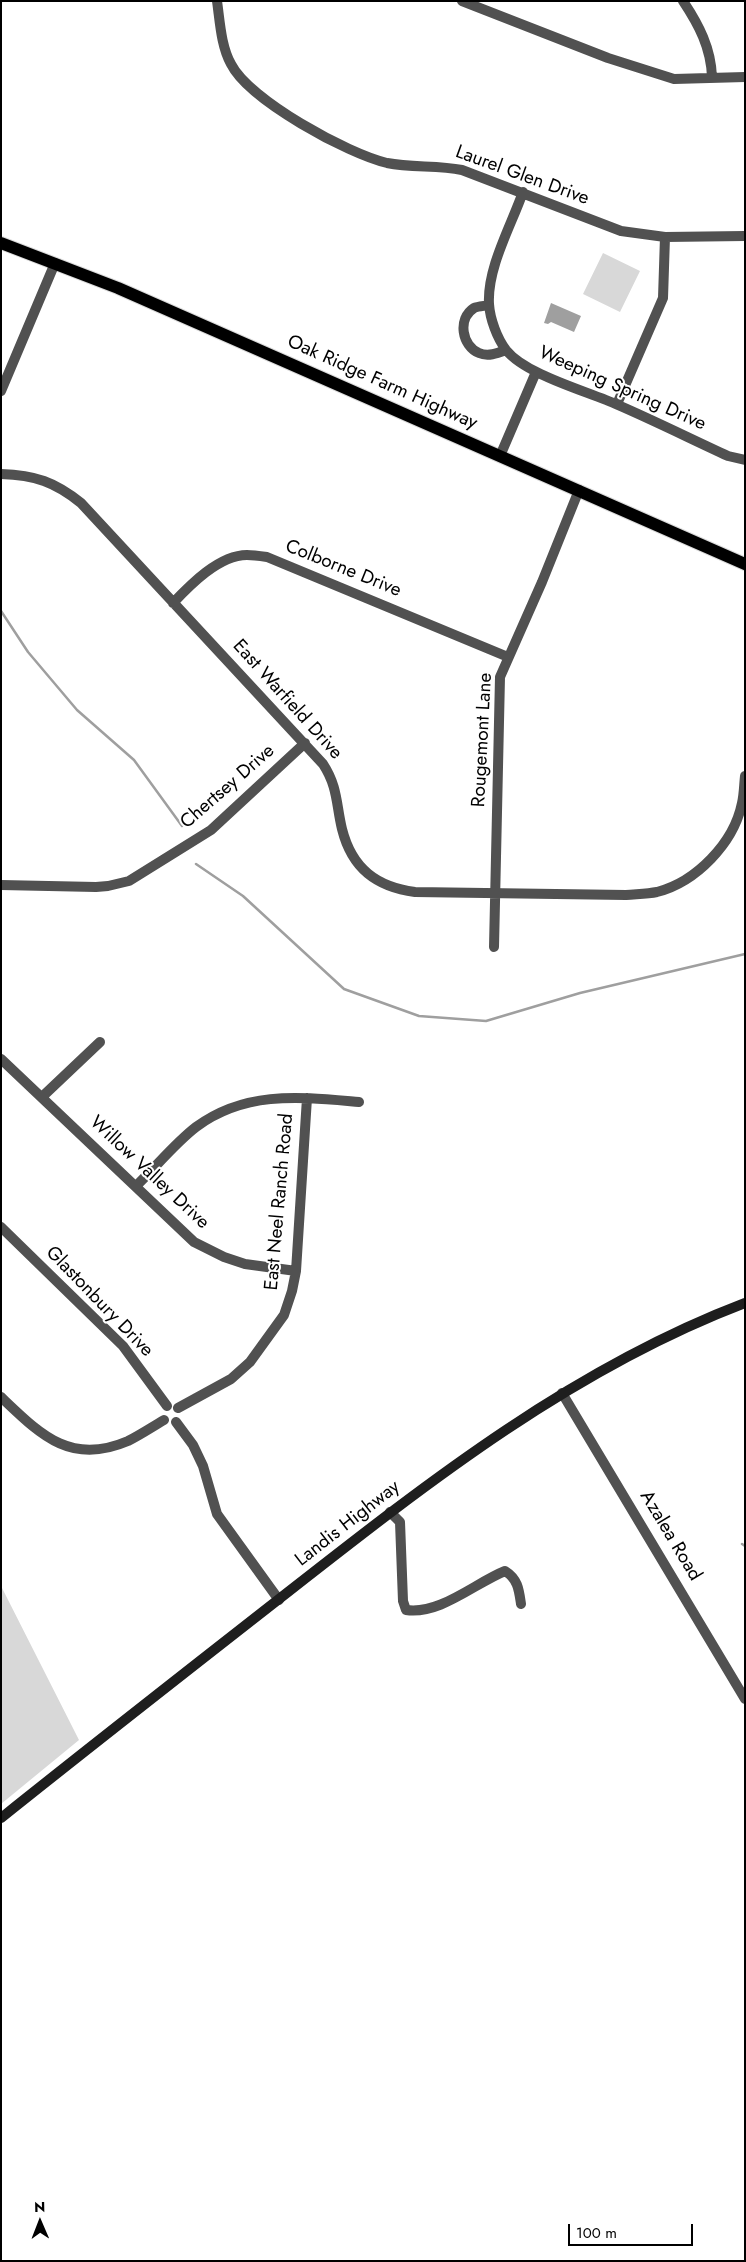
<!DOCTYPE html>
<html>
<head>
<meta charset="utf-8">
<style>
	body { margin:0 }
	#map { position:relative; width:746px; height:2262px; overflow:hidden; background:#fff; font-family:Jost,sans-serif }
	canvas { display:block }
	.frame { position:absolute; inset:0; border:2px solid #000; pointer-events:none }
	.north { position:absolute; left:15px; top:2197px; width:50px; height:50px; -webkit-text-stroke:4px #fff; paint-order:stroke; rotate:359deg; font-size:14px; font-weight:700; line-height:20px; text-align:center; color:#000 }
	.north::after { content:''; display:block; margin:auto; width:18px; height:22px; background:#000; clip-path:polygon(50% 0,100% 100%,50% 72%,0 100%) }
	.scale { position:absolute; left:568px; top:2224px; width:125px; height:22px; box-sizing:border-box; border:2px solid #000; border-top:0; padding-left:6px; font-size:15px; line-height:18px; white-space:nowrap; color:#000; -webkit-text-stroke:4px #fff; paint-order:stroke }
</style>
</head>
<body>
<div id="map">
<canvas width="746" height="2262"></canvas>
<div class="frame"></div>
<div class="north">N</div>
<div class="scale">100 m</div>
</div>
<script>
const g = document.querySelector('canvas').getContext('2d');
g.lineJoin = 'round';
function paint(path, color) { g.fillStyle = color; g.fill(path, 'evenodd'); }
function trace(path, color, width, dash) { g.strokeStyle = color; g.lineWidth = width; g.lineCap = dash ? 'butt' : 'round'; g.setLineDash(dash || []); g.stroke(path); }
function drawText(font, color, halo, rows, align = 'center') {
  g.font = font + ' Jost,sans-serif'; g.lineWidth = 4; g.setLineDash([]); g.textBaseline = 'middle'; g.strokeStyle = halo; g.fillStyle = color; for (const [text, x, y, turn = 0] of rows) {
    g.save(); g.translate(x, y); g.rotate((+turn || 0) * Math.PI / 180); g.textAlign = isNaN(turn) ? turn : align; if (halo) g.strokeText(text, 0, 0); g.fillText(text, 0, 0); g.restore();
  }
}
paint(new Path2D(`
	M 603,253 L 640,271 L 620,312 L 583,294 Z
	M 1,1586 L 79,1740 L 1,1804 Z`), '#d8d8d8');
paint(new Path2D(`
	M 551,303 L 581,316 L 574,332 L 551,322 L 548,324 L 544,323 Z`), '#9f9f9f');
trace(new Path2D(`
	M 1,611 L 28,652 L 77,710 L 134,760 L 182,826
	M 196,864 L 243,896 L 344,989 L 419,1016 L 486,1021 L 580,993 L 745,954
	M 742,1544 L 745,1546`), '#9f9f9f', 2.5);
const primary = new Path2D(`
	M 1,243 L 118,288 L 745,564`);
trace(primary, '#dbdbdb', 14);
trace(new Path2D(`
	M 217,1 C 220,22 221,46 231,64 C 249,100 348,154 387,163 C 412,168 437,165 462,170 L 621,231 L 665,237 L 745,236
	M 462,1 L 608,58 L 674,79 L 745,77
	M 683,1 C 699,25 711,48 712,77
	M 523,192 C 511,226 487,268 489,304 C 490,319 497,338 506,350 C 526,375 587,391 618,405 C 655,421 691,439 728,456 L 745,460
	M 489,305 C 485,306 478,306 474,308 C 457,319 462,346 479,353 C 488,357 498,353 506,350
	M 1,391 L 55,263
	M 617,404 L 663,298 L 665,237
	M 500,456 L 536,372
	M 1,474 C 35,475 55,482 81,503 L 323,764 C 338,787 336,804 342,829 C 352,869 377,887 415,892 L 626,895 C 636,894 647,894 657,892 C 696,882 734,843 742,803 C 744,795 744,785 745,776
	M 173,603 C 190,585 219,555 247,555 C 253,555 260,556 267,557 L 508,657
	M 1,885 L 96,887 L 108,886 L 129,881 L 211,830 L 305,743
	M 494,947 L 500,677 L 542,582 L 579,490
	M 1,1059 L 194,1242 L 224,1257 L 245,1264 L 296,1271
	M 43,1096 L 100,1042
	M 136,1186 C 156,1167 174,1144 196,1127 C 246,1090 301,1097 359,1102
	M 1,1227 L 123,1346 L 167,1406
	M 562,1393 L 745,1699
	M 1,1397 C 40,1434 70,1466 128,1441 C 140,1435 152,1427 164,1420
	M 178,1408 L 231,1379 L 250,1362 L 284,1315 L 292,1291 L 296,1271 L 307,1098
	M 176,1422 L 193,1445 L 203,1466 L 217,1514 L 279,1600
	M 390,1512 L 400,1522 L 403,1601 L 406,1610 C 440,1615 475,1583 505,1571 C 518,1579 519,1590 521,1604`), '#515151', 10);
trace(new Path2D(`
	M 1,1818 C 96,1742 192,1667 288,1592 C 431,1480 574,1368 745,1303`), '#1e1e1e', 10);
trace(primary, '#000', 12);
drawText('19px', '#000', '#fff', [
	["Laurel Glen Drive",522,176,20],
	["Oak Ridge Farm Highway",382,383,24],
	["Weeping Spring Drive",622,389,24],
	["Colborne Drive",343,569,22],
	["East Warfield Drive",287,700,48],
	["Rougemont Lane",483,740,-87],
	["Chertsey Drive",228,787,-41],
	["Willow Valley Drive",149,1173,43],
	["East Neel Ranch Road",280,1202,-85],
	["Glastonbury Drive",99,1302,46],
	["Landis Highway",348,1524,-38],
	["Azalea Road",670,1536,59]
]);
</script>
</body>
</html>
